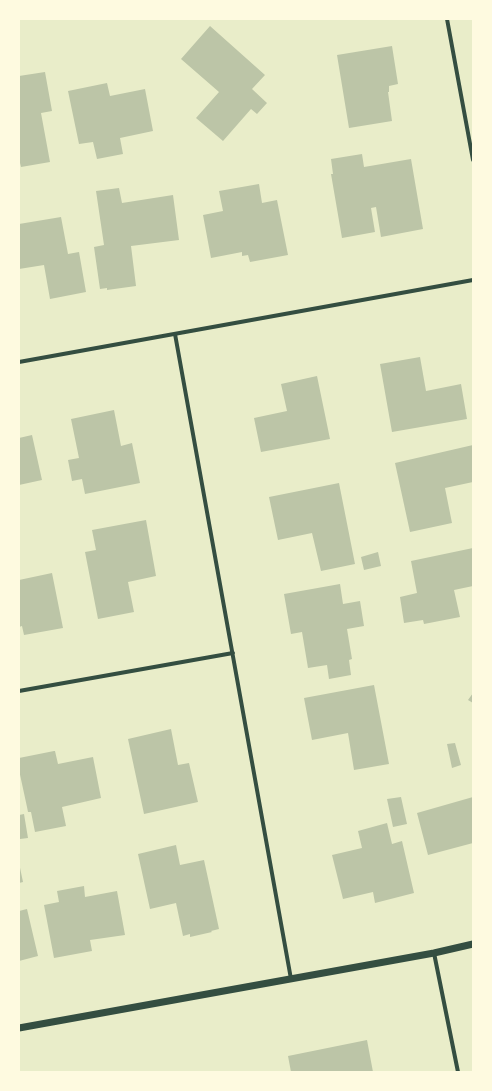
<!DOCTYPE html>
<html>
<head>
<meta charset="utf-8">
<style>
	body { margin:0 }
	#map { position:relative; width:492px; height:1091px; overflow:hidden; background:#e9edc9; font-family:Barlow,sans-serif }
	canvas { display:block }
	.frame { position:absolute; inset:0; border:20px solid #fefae0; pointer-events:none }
</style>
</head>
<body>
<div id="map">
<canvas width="492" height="1091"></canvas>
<div class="frame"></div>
</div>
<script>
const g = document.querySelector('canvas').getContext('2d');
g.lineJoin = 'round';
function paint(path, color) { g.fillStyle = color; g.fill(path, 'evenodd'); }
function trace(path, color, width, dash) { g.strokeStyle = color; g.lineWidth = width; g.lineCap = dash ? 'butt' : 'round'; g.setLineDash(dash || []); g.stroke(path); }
paint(new Path2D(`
	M 210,26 L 265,75 L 252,89 L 267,103 L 257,114 L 251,109 L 223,141 L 196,118 L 219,92 L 181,59 Z
	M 392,46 L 398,84 L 389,86 L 389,92 L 388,92 L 392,121 L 349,128 L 337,55 Z
	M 45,72 L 52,111 L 41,113 L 50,162 L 21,167 L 19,159 L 19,76 Z
	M 107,83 L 110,96 L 145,89 L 153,131 L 120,138 L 123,154 L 97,159 L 93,142 L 79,144 L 68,91 Z
	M 362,154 L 364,167 L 411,159 L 423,229 L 381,237 L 376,207 L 371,208 L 375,232 L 342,238 L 331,174 L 333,174 L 331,159 Z
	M 259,184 L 262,203 L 277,200 L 288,255 L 250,262 L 248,255 L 242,256 L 242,252 L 211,258 L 203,215 L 223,211 L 219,191 Z
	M 119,188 L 122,203 L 173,195 L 179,240 L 131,246 L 136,286 L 107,290 L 107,288 L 100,289 L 94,247 L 104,245 L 96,191 Z
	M 61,217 L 68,254 L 79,252 L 86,292 L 50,299 L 44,265 L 19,269 L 19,224 Z
	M 420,357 L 426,391 L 461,384 L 467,419 L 392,432 L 380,364 Z
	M 317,376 L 330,439 L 261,452 L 254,418 L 287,411 L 281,384 Z
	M 114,410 L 121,446 L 132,443 L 140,483 L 85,494 L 82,479 L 72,481 L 68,460 L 79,458 L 71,419 Z
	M 32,435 L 42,480 L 19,485 L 19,438 Z
	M 473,445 L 473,482 L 445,488 L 452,523 L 410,532 L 395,463 Z
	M 339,483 L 355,564 L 321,571 L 312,533 L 278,540 L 269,497 Z
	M 146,520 L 156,576 L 128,582 L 134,612 L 98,619 L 85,552 L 96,550 L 92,530 Z
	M 473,548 L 473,586 L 454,590 L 460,617 L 424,624 L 423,620 L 404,623 L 400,597 L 417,593 L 411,561 Z
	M 378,552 L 381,566 L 364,570 L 361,557 Z
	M 52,573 L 63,628 L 24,635 L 22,626 L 19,627 L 19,580 Z
	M 340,584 L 343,604 L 360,601 L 364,626 L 347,629 L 352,659 L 349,660 L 351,675 L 329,679 L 327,665 L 308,668 L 302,632 L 291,634 L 284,594 Z
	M 374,685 L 389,764 L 354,770 L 348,733 L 312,740 L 304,698 Z
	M 473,693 L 473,703 L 468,700 Z
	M 171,729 L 178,765 L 189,763 L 198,802 L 144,814 L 128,739 Z
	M 455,743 L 461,765 L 452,768 L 447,744 Z
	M 54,751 L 55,751 L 58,764 L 93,757 L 101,798 L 62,807 L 66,826 L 35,832 L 31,812 L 28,812 L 27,807 L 19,770 L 19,758 Z
	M 401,797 L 407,824 L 393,827 L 387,799 Z
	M 473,797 L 473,843 L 428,855 L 417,813 Z
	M 24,814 L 28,838 L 20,839 L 19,833 L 19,815 Z
	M 387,823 L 392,844 L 402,841 L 414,893 L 375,903 L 373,892 L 343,899 L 332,855 L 362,848 L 358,831 Z
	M 176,845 L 180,865 L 204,860 L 219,929 L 211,931 L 212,932 L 190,937 L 190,934 L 183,936 L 176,903 L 150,909 L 138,854 Z
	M 19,863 L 23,882 L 19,883 Z
	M 84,886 L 85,897 L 117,891 L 125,935 L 90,940 L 92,951 L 54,958 L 44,905 L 59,902 L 57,891 Z
	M 27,909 L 38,956 L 19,961 L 19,911 Z
	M 367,1040 L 373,1072 L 291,1072 L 288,1056 Z`), '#bcc5a7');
trace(new Path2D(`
	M 447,19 L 473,160
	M 175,334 L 291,979
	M 19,362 L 473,280
	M 19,691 L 233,653
	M 434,953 L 458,1072`), '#344e41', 4);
trace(new Path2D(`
	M 19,1028 L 434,953 L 473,944`), '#344e41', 7);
</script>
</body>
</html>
